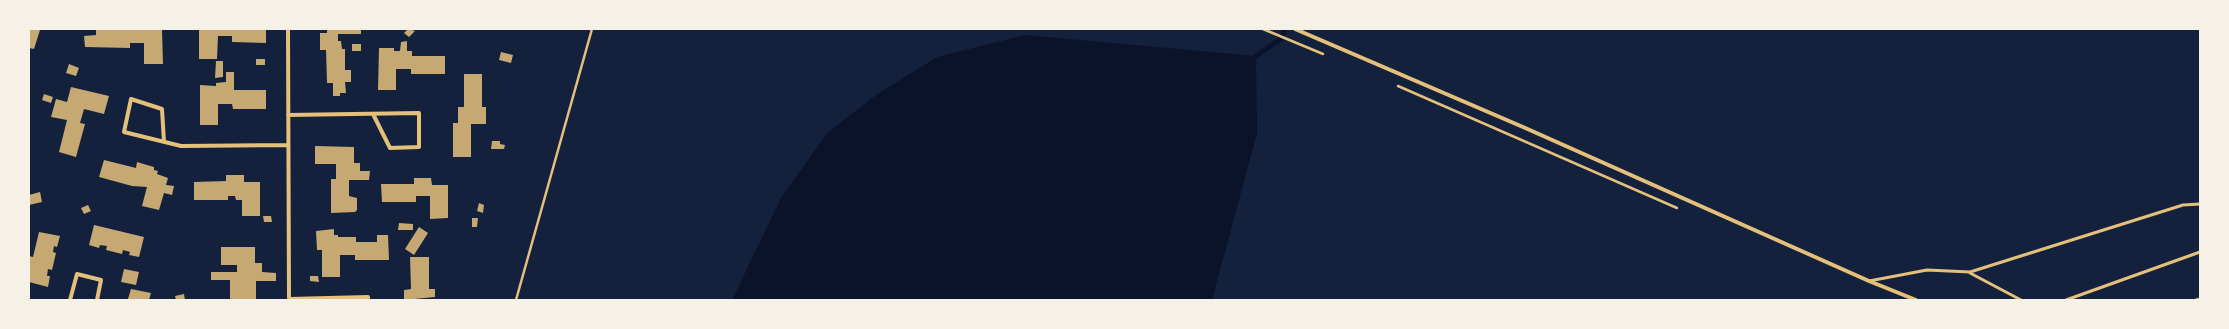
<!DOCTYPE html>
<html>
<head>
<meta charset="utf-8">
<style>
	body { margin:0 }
	#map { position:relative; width:2229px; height:329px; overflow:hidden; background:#14213d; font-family:Mulish,sans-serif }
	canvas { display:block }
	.frame { position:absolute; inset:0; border:30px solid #f6f1e7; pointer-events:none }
</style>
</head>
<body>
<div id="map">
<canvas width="2229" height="329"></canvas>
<div class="frame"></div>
</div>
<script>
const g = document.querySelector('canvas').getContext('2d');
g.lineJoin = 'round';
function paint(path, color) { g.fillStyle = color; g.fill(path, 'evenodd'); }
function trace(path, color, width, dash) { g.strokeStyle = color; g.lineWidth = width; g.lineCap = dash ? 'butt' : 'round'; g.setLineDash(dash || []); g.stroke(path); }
paint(new Path2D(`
	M 1025,35 L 1256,56 L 1257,133 L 1212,300 L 732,300 L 781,198 L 827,133 L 876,95 L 937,57 Z`), '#0b132b');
trace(new Path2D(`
	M 1256,56 L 1281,39 L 1285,29`), '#0b132b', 5);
paint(new Path2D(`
	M 29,29 L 40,30 L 34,49 L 29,48 Z
	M 146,29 L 162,30 L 163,64 L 144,64 L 144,43 L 130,43 L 130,48 L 85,47 L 84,36 L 96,35 L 96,30 Z
	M 199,29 L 266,29 L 266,43 L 232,42 L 232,36 L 218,36 L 217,59 L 199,59 Z
	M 327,29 L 361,29 L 361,34 L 338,34 L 338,41 L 341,41 L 342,49 L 345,49 L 345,70 L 351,70 L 351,82 L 345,82 L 346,93 L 340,93 L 340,96 L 333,96 L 333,83 L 327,83 L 326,50 L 320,50 L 320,33 L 327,33 Z
	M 408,29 L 415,31 L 409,37 L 404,33 Z
	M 407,41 L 407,51 L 412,51 L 412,56 L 445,56 L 445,74 L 411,74 L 411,69 L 396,69 L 396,90 L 378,90 L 379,48 L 394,48 L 394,51 L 400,51 L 401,42 Z
	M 352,44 L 361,44 L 361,51 L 352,51 Z
	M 501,52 L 513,55 L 511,63 L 499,60 Z
	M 256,59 L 265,59 L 265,65 L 256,65 Z
	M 216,61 L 223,61 L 223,77 L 215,78 Z
	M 69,64 L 79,68 L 76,76 L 66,73 Z
	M 226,72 L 234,72 L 234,90 L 266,90 L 266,109 L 233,109 L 232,104 L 218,104 L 218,125 L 200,125 L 200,85 L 216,86 L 216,83 L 226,82 Z
	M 464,74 L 482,74 L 482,107 L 486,107 L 486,124 L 471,124 L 471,157 L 453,157 L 453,123 L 458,123 L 458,107 L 464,107 Z
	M 71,87 L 109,96 L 104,114 L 84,109 L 80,123 L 85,124 L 76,157 L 59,152 L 67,120 L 51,117 L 56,99 L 67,102 Z
	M 44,94 L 53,97 L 51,103 L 42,100 Z
	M 492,141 L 500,141 L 500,144 L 505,145 L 504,149 L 491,149 Z
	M 315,146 L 354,147 L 354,163 L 360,163 L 360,171 L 370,171 L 369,180 L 349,180 L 349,196 L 357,198 L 357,210 L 355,212 L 331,213 L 331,179 L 336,179 L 336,164 L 315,164 Z
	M 104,160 L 136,168 L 137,162 L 154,167 L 154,170 L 158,171 L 157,174 L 168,178 L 166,185 L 174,186 L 172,195 L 164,193 L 159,210 L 142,206 L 147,187 L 132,186 L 99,177 Z
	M 226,175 L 244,175 L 244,182 L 260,182 L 260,216 L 242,216 L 242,200 L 236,200 L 235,196 L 228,196 L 228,200 L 194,200 L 194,182 L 226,181 Z
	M 414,178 L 431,178 L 432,185 L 448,185 L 448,218 L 430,219 L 430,196 L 416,196 L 416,202 L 382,202 L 381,184 L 414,184 Z
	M 40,192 L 42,202 L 29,205 L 29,195 Z
	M 479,203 L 484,205 L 483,213 L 477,211 Z
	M 88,205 L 91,211 L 84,214 L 81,208 Z
	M 263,216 L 271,216 L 272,222 L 264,222 Z
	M 472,218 L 478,218 L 477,227 L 472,227 Z
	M 399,223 L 413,224 L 413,230 L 398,230 Z
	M 94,225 L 144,237 L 139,257 L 129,255 L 130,252 L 123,250 L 122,254 L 106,250 L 107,246 L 100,245 L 99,248 L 89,245 Z
	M 419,227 L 428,233 L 414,255 L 405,249 Z
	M 334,229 L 334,235 L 338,235 L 338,237 L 356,237 L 356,242 L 377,242 L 377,235 L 388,235 L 389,260 L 355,260 L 355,255 L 340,255 L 340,277 L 322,277 L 322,250 L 317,250 L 316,231 Z
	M 39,232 L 60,236 L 57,247 L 54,246 L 53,252 L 56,253 L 52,270 L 48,269 L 47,276 L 50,276 L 48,287 L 29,282 L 29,256 L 33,257 Z
	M 221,247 L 255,247 L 255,263 L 262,263 L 262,272 L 276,273 L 276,281 L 256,281 L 256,300 L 230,300 L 230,280 L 211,280 L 211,272 L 237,272 L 237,265 L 221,265 Z
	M 410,257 L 429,257 L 429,289 L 435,289 L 435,297 L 404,300 L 404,290 L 411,289 Z
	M 124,269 L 139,272 L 136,285 L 121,282 Z
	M 310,276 L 318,276 L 319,282 L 310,281 Z
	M 131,289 L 151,293 L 149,300 L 128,299 Z
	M 184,294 L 185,300 L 176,300 L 175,296 Z`), '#c6a872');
trace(new Path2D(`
	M 1263,29 L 1323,54
	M 1398,86 L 1677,208
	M 516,300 L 592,29`), '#e5c07b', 2.5);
trace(new Path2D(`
	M 1970,273 L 2021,300
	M 1869,281 L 1927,270 L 1970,272 L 2183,205 L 2200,204
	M 2066,300 L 2200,252
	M 2196,300 L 2200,299`), '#e5c07b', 3);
trace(new Path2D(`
	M 288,29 L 289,300
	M 1295,29 L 1523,127 L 1869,281 L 1916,300
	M 288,115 L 419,113 L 419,147 L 390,148 L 373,114
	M 164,142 L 162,109 L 131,99 L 124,132 L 181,146 L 287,145
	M 289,299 L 368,297 L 368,300
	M 70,300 L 77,274 L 101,280 L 97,300`), '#e5c07b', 4);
</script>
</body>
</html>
